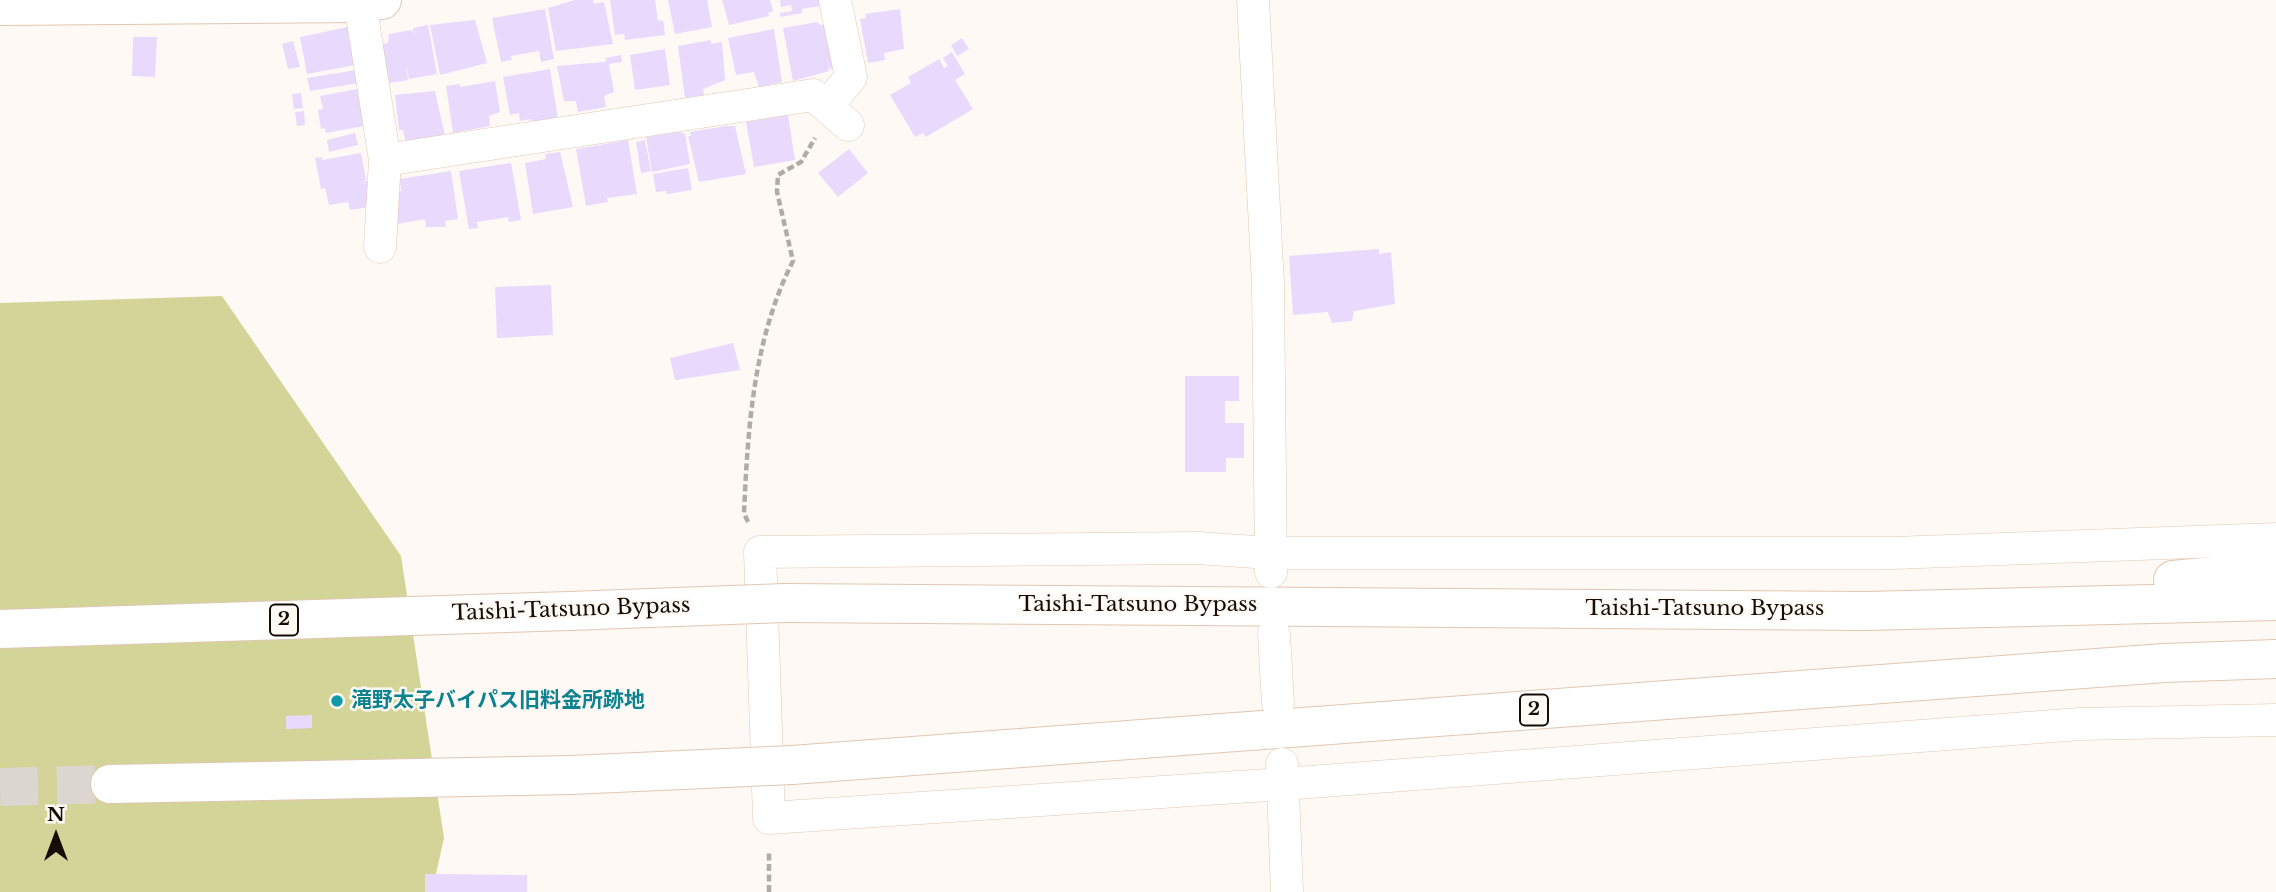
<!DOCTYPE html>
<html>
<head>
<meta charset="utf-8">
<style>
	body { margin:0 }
	#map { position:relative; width:2276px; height:892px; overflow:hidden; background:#fff9f5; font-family:"Libre Baskerville",serif }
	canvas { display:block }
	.north { position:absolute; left:21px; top:801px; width:70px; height:70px; -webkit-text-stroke:5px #fff9f5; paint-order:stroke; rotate:0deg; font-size:19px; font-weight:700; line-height:28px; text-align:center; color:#160d07 }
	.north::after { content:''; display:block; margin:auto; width:24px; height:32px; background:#160d07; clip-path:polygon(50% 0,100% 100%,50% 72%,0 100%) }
</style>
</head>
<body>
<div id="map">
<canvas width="2276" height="892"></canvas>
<div class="north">N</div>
</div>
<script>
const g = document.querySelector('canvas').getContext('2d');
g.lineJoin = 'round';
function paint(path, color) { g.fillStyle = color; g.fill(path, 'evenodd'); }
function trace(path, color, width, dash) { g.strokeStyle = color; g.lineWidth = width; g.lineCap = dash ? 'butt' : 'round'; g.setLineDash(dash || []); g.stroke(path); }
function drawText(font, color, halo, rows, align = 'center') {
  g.font = font + ' "Libre Baskerville","Noto Sans JP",serif'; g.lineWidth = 5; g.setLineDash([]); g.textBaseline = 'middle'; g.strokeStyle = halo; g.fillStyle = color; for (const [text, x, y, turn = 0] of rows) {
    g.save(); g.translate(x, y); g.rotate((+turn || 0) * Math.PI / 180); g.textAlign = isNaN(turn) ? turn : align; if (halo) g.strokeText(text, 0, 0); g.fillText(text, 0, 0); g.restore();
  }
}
paint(new Path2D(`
	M 222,296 L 401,556 L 444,838 L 432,892 L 0,892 L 0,303 Z`), '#d2d597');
paint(new Path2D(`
	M 575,0 L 593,0 L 594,4 L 604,2 L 613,44 L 556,51 L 548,8 Z
	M 610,0 L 655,0 L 658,21 L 663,20 L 665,35 L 625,40 L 624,34 L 615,35 Z
	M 668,0 L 707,0 L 712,27 L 675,34 Z
	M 722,0 L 770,0 L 773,11 L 768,13 L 769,16 L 729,25 Z
	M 780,0 L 819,0 L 820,6 L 802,9 L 802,13 L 780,17 L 780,13 L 792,11 L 791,5 L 781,7 Z
	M 545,9 L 554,59 L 541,62 L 539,51 L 511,56 L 512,60 L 501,62 L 492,18 Z
	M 900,9 L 904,49 L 884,53 L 885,60 L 868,63 L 860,19 L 866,18 L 865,14 Z
	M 475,20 L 487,63 L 440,75 L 430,25 Z
	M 817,22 L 821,25 L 829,24 L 839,67 L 829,69 L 826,55 L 829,71 L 793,81 L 783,28 Z
	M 428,25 L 437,74 L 409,79 L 406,64 L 408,80 L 389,83 L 382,44 L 388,43 L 389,34 L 412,30 L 414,35 L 413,28 Z
	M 348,27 L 355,65 L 307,74 L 300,37 Z
	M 774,29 L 782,82 L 759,87 L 754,72 L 736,75 L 728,38 Z
	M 133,37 L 157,37 L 155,77 L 132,76 Z
	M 962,38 L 969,49 L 957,56 L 951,45 Z
	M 711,40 L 711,44 L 722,42 L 725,80 L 703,89 L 704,95 L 685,98 L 678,46 Z
	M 293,41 L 300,67 L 288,69 L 282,44 Z
	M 665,49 L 670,85 L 635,90 L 630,55 Z
	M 952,52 L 965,74 L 955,80 L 973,109 L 926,137 L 923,133 L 915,137 L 890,95 L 911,83 L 908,77 L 939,59 L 944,68 L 948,66 L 943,58 Z
	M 621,55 L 622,62 L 609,64 L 614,92 L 604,96 L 606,107 L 578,112 L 576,101 L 564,101 L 557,66 L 603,62 L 607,61 L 605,58 Z
	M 550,69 L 558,118 L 532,122 L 531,119 L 520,121 L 519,113 L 510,115 L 503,77 Z
	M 356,70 L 359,83 L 310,91 L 307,78 Z
	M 495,81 L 500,112 L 489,116 L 490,126 L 453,133 L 446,86 L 460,84 L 460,87 Z
	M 357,89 L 364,126 L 326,133 L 325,128 L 321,129 L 318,110 L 323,109 L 320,96 Z
	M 435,91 L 445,136 L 406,143 L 403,130 L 399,130 L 395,95 Z
	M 301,93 L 303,108 L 294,109 L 292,94 Z
	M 304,111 L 305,125 L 297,126 L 295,112 Z
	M 788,115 L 795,160 L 754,167 L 746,122 Z
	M 726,126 L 735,126 L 746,174 L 699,182 L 688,136 L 691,136 L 690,132 Z
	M 679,132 L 685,134 L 690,164 L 652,172 L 646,137 Z
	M 355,133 L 358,145 L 329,152 L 327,140 Z
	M 628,140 L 637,194 L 607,198 L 608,202 L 586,206 L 576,149 Z
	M 645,140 L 651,171 L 641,173 L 636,142 Z
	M 849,149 L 868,173 L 838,197 L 818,173 Z
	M 560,152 L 573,207 L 533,214 L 525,163 L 546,159 L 545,154 Z
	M 361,153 L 366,180 L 362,182 L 370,180 L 375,206 L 350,210 L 348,202 L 329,205 L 325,188 L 321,189 L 315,158 L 322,157 L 322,160 Z
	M 511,163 L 521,220 L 509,222 L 508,217 L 477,222 L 478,228 L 469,229 L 459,171 Z
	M 688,168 L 692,190 L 667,194 L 666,191 L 656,192 L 653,174 Z
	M 451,171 L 458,219 L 445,221 L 446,227 L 426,227 L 425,219 L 397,224 L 394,203 L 396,192 L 401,191 L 400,179 Z
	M 1379,249 L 1379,254 L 1391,252 L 1395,304 L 1354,311 L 1352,321 L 1332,323 L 1328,312 L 1293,315 L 1289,256 Z
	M 551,285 L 553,335 L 497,338 L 495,287 Z
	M 733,343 L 740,370 L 675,380 L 670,358 Z
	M 1185,376 L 1239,376 L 1239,401 L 1225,401 L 1225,423 L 1244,423 L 1244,458 L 1226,458 L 1226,472 L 1185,472 Z
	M 312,715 L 312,728 L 286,729 L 286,716 Z
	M 425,874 L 527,875 L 527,892 L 425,892 Z`), '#e7dafd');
trace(new Path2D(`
	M 0,787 L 110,784`), '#dcd6d1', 38, [38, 19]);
const street = new Path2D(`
	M 1253,0 L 1268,284 L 1271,572
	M 360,3 L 385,160 L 380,247
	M 827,106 L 851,77 L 835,0
	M 385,160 L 813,95 L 848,125
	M 2276,539 L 1893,553 L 1269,553 L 1198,548 L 760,552 L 769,818 L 1283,784 L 2080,724 L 2276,720
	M 1274,634 L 1278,703
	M 1282,764 L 1287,892`);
const secondary = new Path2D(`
	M 0,6 L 360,3 L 382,0`);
const highway = new Path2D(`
	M 2173,580 L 2276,570
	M 785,603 L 1865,611 L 2276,601
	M 0,629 L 569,611
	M 792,765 L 2164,663 L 2276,659
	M 110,784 L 571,775`);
trace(street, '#e1c6b2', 33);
trace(secondary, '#e1c6b2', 40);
trace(highway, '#e1c6b2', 40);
trace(new Path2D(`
	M 748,522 L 744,513 C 748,427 753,340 793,261 L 777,192 L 778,175 L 801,162 L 815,138
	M 769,892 L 769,851`), '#b1aaa5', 4.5, [7, 3.5]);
trace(street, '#fff', 32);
trace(secondary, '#fff', 38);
trace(highway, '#fff', 38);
const highwayBridge = new Path2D(`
	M 569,611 L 785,603
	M 571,775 L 792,765`);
trace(highwayBridge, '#e1c6b2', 40, []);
trace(highwayBridge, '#fff', 38);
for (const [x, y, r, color] of [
	[337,701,7,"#0f9aa8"]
]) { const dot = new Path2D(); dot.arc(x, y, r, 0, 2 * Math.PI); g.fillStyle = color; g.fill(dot); trace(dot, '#fff9f5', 2.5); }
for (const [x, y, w] of [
	[284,620,28],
	[1534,710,28]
]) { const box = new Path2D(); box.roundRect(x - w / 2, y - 15.5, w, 31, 5); g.fillStyle = '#fff9f5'; g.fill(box); trace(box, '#160d07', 2); }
drawText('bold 19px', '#160d07', null, [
	["2",284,620],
	["2",1534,710]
]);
drawText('21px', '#160d07', '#fff9f5', [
	["Taishi-Tatsuno Bypass",1138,605],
	["Taishi-Tatsuno Bypass",1705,609],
	["Taishi-Tatsuno Bypass",571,610,-2]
]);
drawText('bold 21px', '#0d838f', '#fff9f5', [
	["滝野太子バイパス旧料金所跡地",351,701]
], 'left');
</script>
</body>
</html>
